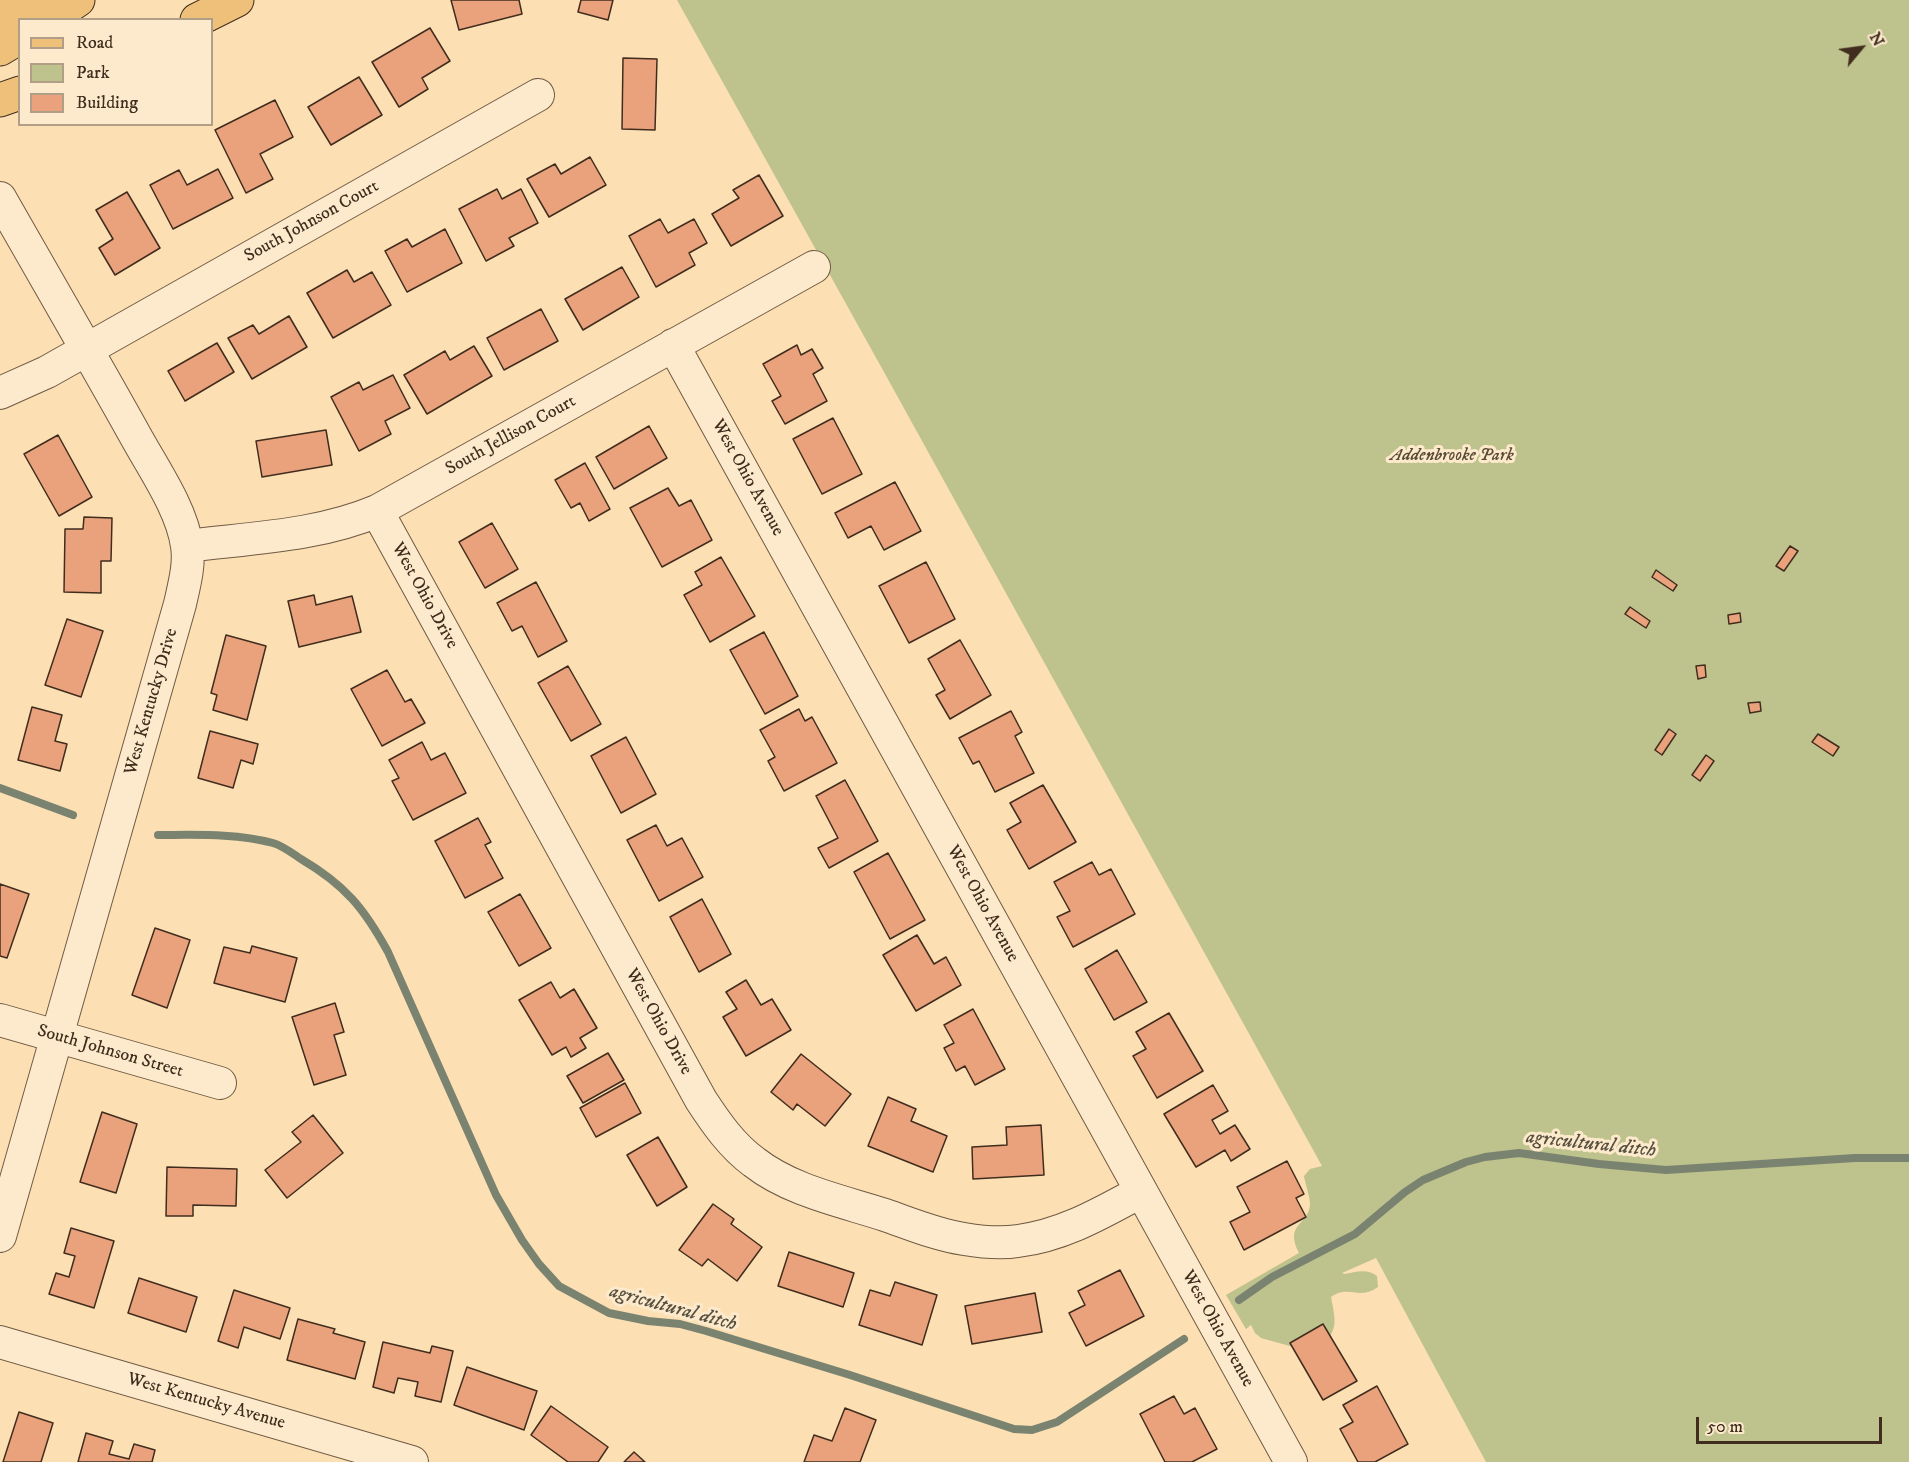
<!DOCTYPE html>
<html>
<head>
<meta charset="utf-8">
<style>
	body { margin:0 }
	#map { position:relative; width:1909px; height:1462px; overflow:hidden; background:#fcdfb2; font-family:"IM FELL DW Pica",serif }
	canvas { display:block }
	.legend { position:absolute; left:18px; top:18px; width:195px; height:108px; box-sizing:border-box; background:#fdeacd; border:2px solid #b19e87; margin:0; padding:8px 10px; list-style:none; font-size:18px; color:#402d1e }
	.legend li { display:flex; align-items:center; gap:12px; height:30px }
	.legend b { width:30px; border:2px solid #b19e87 }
	.north { position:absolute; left:1831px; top:18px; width:60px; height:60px; -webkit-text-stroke:4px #fdeacd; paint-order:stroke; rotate:61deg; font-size:16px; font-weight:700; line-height:24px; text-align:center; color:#402d1e }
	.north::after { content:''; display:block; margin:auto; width:21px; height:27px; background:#402d1e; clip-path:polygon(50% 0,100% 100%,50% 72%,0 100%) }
	.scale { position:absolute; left:1696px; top:1417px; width:186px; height:27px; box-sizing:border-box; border:3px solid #402d1e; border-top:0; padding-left:8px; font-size:18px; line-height:21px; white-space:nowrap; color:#402d1e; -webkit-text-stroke:4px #fdeacd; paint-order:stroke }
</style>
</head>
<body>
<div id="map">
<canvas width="1909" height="1462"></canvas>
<ul class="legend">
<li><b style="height:8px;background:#eec079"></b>Road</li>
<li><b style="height:16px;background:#bec28d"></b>Park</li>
<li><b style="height:16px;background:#eaa27d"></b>Building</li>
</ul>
<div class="north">N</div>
<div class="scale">50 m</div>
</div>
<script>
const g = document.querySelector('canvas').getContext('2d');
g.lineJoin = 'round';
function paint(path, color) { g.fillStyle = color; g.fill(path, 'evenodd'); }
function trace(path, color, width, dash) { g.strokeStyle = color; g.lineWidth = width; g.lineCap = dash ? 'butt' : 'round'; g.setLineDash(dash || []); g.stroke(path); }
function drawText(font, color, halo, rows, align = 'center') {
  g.font = font + ' "IM FELL DW Pica",serif'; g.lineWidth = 6; g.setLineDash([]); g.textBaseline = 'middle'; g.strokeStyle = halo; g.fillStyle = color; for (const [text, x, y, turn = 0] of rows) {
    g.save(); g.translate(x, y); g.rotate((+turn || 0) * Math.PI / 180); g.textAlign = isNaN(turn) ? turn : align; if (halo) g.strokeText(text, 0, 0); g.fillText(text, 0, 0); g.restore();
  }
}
paint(new Path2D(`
	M 677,0 L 1909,0 L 1909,1462 L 1486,1462 L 1376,1258 L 1342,1273 L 1344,1274 C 1356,1272 1367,1268 1377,1276 L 1378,1287 C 1358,1301 1349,1284 1331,1297 C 1335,1319 1339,1328 1323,1345 L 1297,1348 L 1261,1338 L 1255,1333 L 1251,1325 L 1246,1329 L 1226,1295 L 1299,1253 C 1284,1223 1308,1226 1310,1205 C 1311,1200 1305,1183 1304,1176 L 1310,1169 L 1322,1166 L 884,372 Z`), '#bec28d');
trace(new Path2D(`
	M 0,788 L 73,815
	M 158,835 C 196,835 236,833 273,843 C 283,846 292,853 301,859 C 345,885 364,908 388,952 L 496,1195 L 522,1240 L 539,1264 L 559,1286 L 609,1313 L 648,1321 L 680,1324 L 706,1331 L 850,1375 L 1014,1429 L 1032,1430 L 1057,1422 L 1184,1339
	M 1239,1300 L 1272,1277 L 1355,1234 L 1405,1192 L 1423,1180 L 1466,1162 L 1485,1157 L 1519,1153 L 1599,1164 L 1666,1170 L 1855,1158 L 1909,1158`), '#7a8370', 8);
const building = new Path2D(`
	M 451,0 L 519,0 L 522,14 L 459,30 Z
	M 581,0 L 613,0 L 608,20 L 578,12 Z
	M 430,28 L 450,61 L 422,78 L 428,89 L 399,107 L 372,62 Z
	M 623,58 L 657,59 L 655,130 L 622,129 Z
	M 359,77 L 382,115 L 331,145 L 308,107 Z
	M 275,100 L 293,137 L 260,154 L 273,179 L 246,193 L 215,130 Z
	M 590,157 L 606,185 L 549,217 L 527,179 L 555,164 L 561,174 Z
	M 218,169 L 233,198 L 173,229 L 150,185 L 179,170 L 187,185 Z
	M 759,175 L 783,216 L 731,246 L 712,214 L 739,198 L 733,190 Z
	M 497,189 L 502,199 L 521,189 L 538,223 L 509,238 L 514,246 L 486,261 L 459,209 Z
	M 127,192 L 160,248 L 115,275 L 99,248 L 113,239 L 96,210 Z
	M 660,219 L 668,233 L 694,219 L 707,243 L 689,253 L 695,265 L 656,287 L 629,236 Z
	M 445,229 L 462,263 L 407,292 L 385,251 L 407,239 L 412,247 Z
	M 622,267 L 639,297 L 583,330 L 565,299 Z
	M 347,270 L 354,282 L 372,272 L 391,305 L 333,338 L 307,293 Z
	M 541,309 L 558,341 L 504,370 L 487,338 Z
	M 289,316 L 307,347 L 252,379 L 228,338 L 253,325 L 259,334 Z
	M 217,343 L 234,372 L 185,401 L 168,371 Z
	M 797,345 L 801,355 L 812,349 L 823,368 L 813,374 L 827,401 L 785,424 L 772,401 L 781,396 L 763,364 Z
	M 474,346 L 492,376 L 427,414 L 404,375 L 445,351 L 450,360 Z
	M 393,375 L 410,408 L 385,421 L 391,434 L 359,451 L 331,397 L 359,382 L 363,390 Z
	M 833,418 L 862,474 L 822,494 L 793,439 Z
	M 649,426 L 667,458 L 614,489 L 596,457 Z
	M 326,430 L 332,465 L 262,477 L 256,441 Z
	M 58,435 L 92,497 L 59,516 L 24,454 Z
	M 585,463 L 610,509 L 589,521 L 580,503 L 571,508 L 555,480 Z
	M 895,482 L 921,531 L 884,550 L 871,526 L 848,538 L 835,513 Z
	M 668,488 L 679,506 L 691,500 L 712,540 L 662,567 L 630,508 Z
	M 84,517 L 112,518 L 111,561 L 101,561 L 101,593 L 64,592 L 65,529 L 83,529 Z
	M 492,523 L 518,569 L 485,588 L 459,542 Z
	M 1790,546 L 1798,551 L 1784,571 L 1776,566 Z
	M 721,557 L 755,616 L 710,642 L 684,595 L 702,585 L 695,572 Z
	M 926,562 L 955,619 L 909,643 L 879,586 Z
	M 1656,570 L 1677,585 L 1673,591 L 1652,577 Z
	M 536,582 L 567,641 L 538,657 L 522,626 L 512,631 L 497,603 Z
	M 314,595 L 316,605 L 352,596 L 361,632 L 299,647 L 288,601 Z
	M 1630,607 L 1650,621 L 1646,628 L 1625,614 Z
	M 1740,613 L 1741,622 L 1729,624 L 1728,615 Z
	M 67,619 L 103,631 L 81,697 L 45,685 Z
	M 764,632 L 798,696 L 765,714 L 730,650 Z
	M 226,635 L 266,646 L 247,720 L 213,710 L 217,695 L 211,693 Z
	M 960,640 L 991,695 L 950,719 L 936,695 L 945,690 L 928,659 Z
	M 1705,665 L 1706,677 L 1698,679 L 1696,666 Z
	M 568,666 L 601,724 L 571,741 L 538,683 Z
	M 387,670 L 405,702 L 411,699 L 425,723 L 382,746 L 351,689 Z
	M 1760,702 L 1761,711 L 1750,713 L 1748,703 Z
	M 32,707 L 62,715 L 55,741 L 67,744 L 60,771 L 18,760 Z
	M 799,709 L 805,721 L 812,717 L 837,763 L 784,791 L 768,761 L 775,757 L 760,730 Z
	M 1011,711 L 1022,732 L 1015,736 L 1034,773 L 995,792 L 979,761 L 973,764 L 959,738 Z
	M 1669,729 L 1676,734 L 1662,755 L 1655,750 Z
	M 210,731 L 258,744 L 253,764 L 241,760 L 233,788 L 198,778 Z
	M 1818,734 L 1839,747 L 1833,756 L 1812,742 Z
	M 626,737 L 656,794 L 621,813 L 591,756 Z
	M 422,742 L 431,760 L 445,753 L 466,793 L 413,820 L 392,781 L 399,778 L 389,760 Z
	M 1706,755 L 1714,761 L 1700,781 L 1692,775 Z
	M 845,780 L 878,841 L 829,868 L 818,848 L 838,838 L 816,796 Z
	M 1043,785 L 1076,842 L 1029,869 L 1007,830 L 1021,822 L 1010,803 Z
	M 478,818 L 491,842 L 485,845 L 503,878 L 465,898 L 435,841 Z
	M 656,825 L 667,846 L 682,838 L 703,877 L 659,901 L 627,840 Z
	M 888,853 L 925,920 L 890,939 L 854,872 Z
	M 1092,862 L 1099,875 L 1111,869 L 1135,914 L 1073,947 L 1057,917 L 1070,911 L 1054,882 Z
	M 0,884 L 29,894 L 7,958 L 0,956 Z
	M 520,894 L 551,948 L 519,966 L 488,912 Z
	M 702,899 L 731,954 L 699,972 L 670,917 Z
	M 155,928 L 190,940 L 167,1008 L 132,995 Z
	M 917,935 L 934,964 L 946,957 L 961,985 L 916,1011 L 883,955 Z
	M 252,946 L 297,958 L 285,1002 L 214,983 L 224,947 L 250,953 Z
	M 1117,950 L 1147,1002 L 1114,1020 L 1085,969 Z
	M 746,980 L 761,1005 L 772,999 L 791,1030 L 746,1056 L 723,1017 L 737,1009 L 726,992 Z
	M 551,982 L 560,998 L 574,989 L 597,1028 L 580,1038 L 586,1048 L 571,1057 L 566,1047 L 552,1055 L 519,1000 Z
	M 335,1003 L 344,1032 L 334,1035 L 346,1075 L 314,1085 L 292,1017 Z
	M 973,1009 L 1005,1069 L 975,1085 L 965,1066 L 956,1071 L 944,1048 L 954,1043 L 944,1025 Z
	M 1169,1013 L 1203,1071 L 1157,1098 L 1133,1056 L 1146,1049 L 1136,1032 Z
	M 608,1053 L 624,1080 L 583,1103 L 567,1076 Z
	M 801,1054 L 851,1094 L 825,1126 L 797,1104 L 793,1110 L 771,1092 Z
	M 625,1083 L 641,1113 L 596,1137 L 580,1108 Z
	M 1213,1085 L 1228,1111 L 1212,1120 L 1220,1134 L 1235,1125 L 1250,1149 L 1231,1161 L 1225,1150 L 1196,1167 L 1164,1114 Z
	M 888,1097 L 916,1109 L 911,1121 L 947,1136 L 933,1172 L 868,1146 Z
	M 102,1112 L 137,1124 L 116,1193 L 80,1182 Z
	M 313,1115 L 343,1153 L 287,1198 L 265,1170 L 301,1142 L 292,1132 Z
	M 1041,1125 L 1044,1175 L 973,1179 L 972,1147 L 1007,1145 L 1006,1127 Z
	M 658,1137 L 687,1187 L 657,1206 L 627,1155 Z
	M 1287,1161 L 1304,1194 L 1296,1198 L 1306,1217 L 1244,1250 L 1230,1222 L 1250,1212 L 1237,1187 Z
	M 167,1167 L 237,1169 L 236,1206 L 193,1205 L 193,1216 L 166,1216 Z
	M 713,1204 L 734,1219 L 731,1224 L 762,1247 L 737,1281 L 708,1259 L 702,1266 L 679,1250 Z
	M 71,1228 L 114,1241 L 94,1308 L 49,1294 L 56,1273 L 69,1277 L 75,1256 L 64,1253 Z
	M 789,1252 L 854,1273 L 843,1307 L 778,1286 Z
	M 1120,1270 L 1144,1316 L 1086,1346 L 1069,1313 L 1085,1305 L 1078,1291 Z
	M 139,1278 L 197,1297 L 186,1332 L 128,1313 Z
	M 895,1282 L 937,1295 L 922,1345 L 859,1325 L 870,1290 L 890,1296 Z
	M 234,1290 L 290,1308 L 280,1339 L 244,1327 L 238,1348 L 218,1341 Z
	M 1035,1293 L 1042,1332 L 972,1344 L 965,1306 Z
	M 298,1319 L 335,1329 L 333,1333 L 365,1342 L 355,1379 L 287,1360 Z
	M 1323,1324 L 1357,1381 L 1323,1400 L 1290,1343 Z
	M 383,1342 L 430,1353 L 432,1346 L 453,1351 L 441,1402 L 415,1396 L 418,1382 L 398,1378 L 394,1393 L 373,1387 Z
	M 467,1367 L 537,1391 L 524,1430 L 454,1405 Z
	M 1377,1386 L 1408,1444 L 1375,1462 L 1358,1462 L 1340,1429 L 1353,1422 L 1343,1405 Z
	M 1174,1396 L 1184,1414 L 1195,1408 L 1217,1449 L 1192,1462 L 1165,1462 L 1140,1414 Z
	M 551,1406 L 608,1447 L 598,1462 L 568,1462 L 531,1435 Z
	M 845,1408 L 876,1420 L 860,1462 L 804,1462 L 814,1435 L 832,1441 Z
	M 19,1412 L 53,1423 L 41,1462 L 3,1462 Z
	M 86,1433 L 113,1441 L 109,1454 L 129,1459 L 134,1444 L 155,1450 L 152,1462 L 78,1462 Z
	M 634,1452 L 645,1462 L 624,1462 Z`);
paint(building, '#eaa27d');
trace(building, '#402d1e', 1.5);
const minor = new Path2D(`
	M 0,198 C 45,277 91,356 135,435 C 153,468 182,509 187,546 C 190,564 184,586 180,604 L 0,1236
	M 673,345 L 1291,1462
	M 0,393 L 47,372 L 538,95
	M 377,511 L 701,1100 C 716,1123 732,1146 754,1162 C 791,1191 842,1201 885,1215 C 911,1224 937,1235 964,1239 C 982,1242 1000,1244 1018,1241 C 1064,1235 1101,1213 1140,1192
	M 188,546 C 251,538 318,536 377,511 L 814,267
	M 0,1020 L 220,1083
	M 0,1342 L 412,1462`);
const major = new Path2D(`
	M 0,14 L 34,0
	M 48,20 L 78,0
	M 197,20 L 237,0
	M 0,49 L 20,37
	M 0,100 L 20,93`);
trace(minor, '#6f5a43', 34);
trace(major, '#402d1e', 35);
trace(minor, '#fdeacd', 32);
trace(major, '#eec079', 33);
drawText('18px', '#402d1e', '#fdeacd', [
	["South Johnson Court",312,222,-29],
	["South Jellison Court",511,436,-29],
	["West Ohio Avenue",747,478,61],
	["West Ohio Drive",424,596,61],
	["West Kentucky Drive",152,702,-74],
	["West Ohio Avenue",982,904,61],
	["West Ohio Drive",658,1022,61],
	["South Johnson Street",110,1052,16],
	["West Ohio Avenue",1217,1329,61],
	["West Kentucky Avenue",206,1402,16]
]);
drawText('italic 18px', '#594b34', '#fdeacd', [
	["Addenbrooke Park",1452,456]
]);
drawText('italic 20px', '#585140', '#fdeacd', [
	["agricultural ditch",1591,1145,6],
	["agricultural ditch",673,1309,15]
]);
</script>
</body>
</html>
